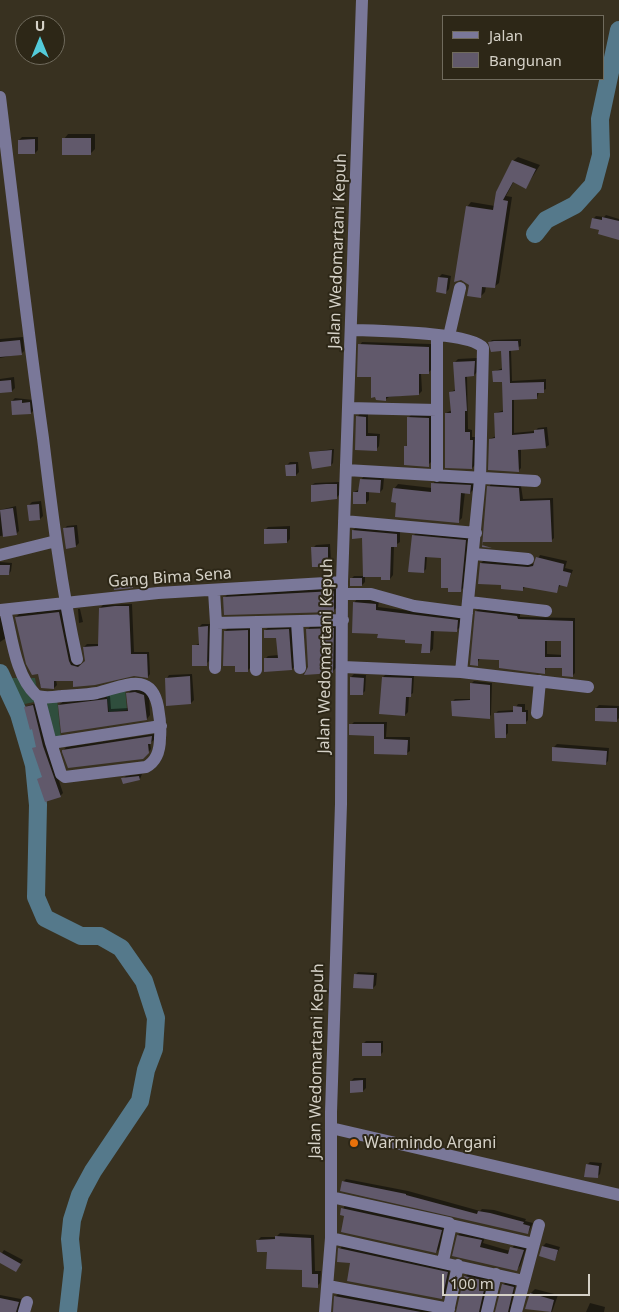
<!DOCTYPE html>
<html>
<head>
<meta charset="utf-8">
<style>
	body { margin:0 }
	#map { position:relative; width:619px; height:1312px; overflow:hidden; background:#383120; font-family:"Noto Sans",sans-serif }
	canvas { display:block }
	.legend { position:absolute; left:442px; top:15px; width:162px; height:65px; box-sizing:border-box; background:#2d2717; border:1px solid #706b5d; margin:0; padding:6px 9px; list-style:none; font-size:15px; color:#d5d1c7 }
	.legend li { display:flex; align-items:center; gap:10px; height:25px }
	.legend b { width:25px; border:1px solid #706b5d }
	.north { position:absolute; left:15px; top:15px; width:50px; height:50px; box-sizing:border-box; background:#2d2717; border:1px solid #706b5d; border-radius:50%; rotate:0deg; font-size:14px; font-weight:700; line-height:20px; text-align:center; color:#d5d1c7 }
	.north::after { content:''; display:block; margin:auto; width:18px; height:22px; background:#53cbda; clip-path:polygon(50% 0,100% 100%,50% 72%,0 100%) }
	.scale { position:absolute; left:442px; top:1274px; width:148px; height:22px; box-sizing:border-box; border:2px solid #d5d1c7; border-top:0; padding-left:6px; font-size:15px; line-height:18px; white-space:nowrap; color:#d5d1c7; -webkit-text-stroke:4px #2d2717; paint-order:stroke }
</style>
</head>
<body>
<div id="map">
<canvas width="619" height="1312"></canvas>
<ul class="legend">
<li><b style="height:6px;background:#7a7899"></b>Jalan</li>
<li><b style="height:14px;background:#61596b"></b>Bangunan</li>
</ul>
<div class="north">U</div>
<div class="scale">100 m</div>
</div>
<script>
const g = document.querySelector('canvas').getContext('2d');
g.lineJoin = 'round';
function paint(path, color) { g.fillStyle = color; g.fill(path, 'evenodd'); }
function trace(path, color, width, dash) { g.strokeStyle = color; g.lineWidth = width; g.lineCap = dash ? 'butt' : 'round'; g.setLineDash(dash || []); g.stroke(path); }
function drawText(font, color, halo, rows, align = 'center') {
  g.font = font + ' "Noto Sans",sans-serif'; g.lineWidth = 4; g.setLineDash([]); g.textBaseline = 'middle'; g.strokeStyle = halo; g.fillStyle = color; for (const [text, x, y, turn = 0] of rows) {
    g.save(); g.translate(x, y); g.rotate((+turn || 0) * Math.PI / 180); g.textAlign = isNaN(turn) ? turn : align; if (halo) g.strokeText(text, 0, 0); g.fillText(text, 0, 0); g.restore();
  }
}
paint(new Path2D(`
	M 9,678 L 35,678 L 39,701 L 20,705 Z
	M 125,688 L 127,710 L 109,712 L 106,691 Z
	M 57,698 L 61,739 L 52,740 L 41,700 Z`), '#2f4e3d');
paint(new Path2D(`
	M 68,134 L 95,134 L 95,149 L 90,154 L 64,139 Z
	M 22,137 L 38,137 L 38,150 L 35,153 L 19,140 Z
	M 518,157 L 540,165 L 526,187 L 514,181 L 506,196 L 512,197 L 499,283 L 494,287 L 486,286 L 485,292 L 480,297 L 470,284 L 467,207 L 471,202 L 495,206 L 513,161 Z
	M 606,215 L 619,219 L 619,237 L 601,229 L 593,219 L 596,216 L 604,217 Z
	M 442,274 L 451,276 L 449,289 L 446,292 L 439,277 Z
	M 23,337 L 24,351 L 21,354 L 0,358 L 0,339 Z
	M 521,339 L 521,346 L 511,350 L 512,381 L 546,379 L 546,389 L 539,392 L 537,398 L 514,399 L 514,433 L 535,431 L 538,428 L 547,427 L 549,445 L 546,447 L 521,448 L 521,468 L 518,471 L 490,439 L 496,436 L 496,413 L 504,410 L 503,380 L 493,372 L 503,368 L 503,350 L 490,342 L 492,340 Z
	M 362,342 L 431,344 L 431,370 L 428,373 L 421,373 L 422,391 L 419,394 L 389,397 L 386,399 L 372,376 L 360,345 Z
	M 477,358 L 477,372 L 474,375 L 467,375 L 468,429 L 472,430 L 472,437 L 475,437 L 475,465 L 472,468 L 446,413 L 452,410 L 451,392 L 456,389 L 455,362 L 458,359 Z
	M 14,377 L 15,388 L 12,391 L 0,392 L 0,379 Z
	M 15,398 L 33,400 L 34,410 L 31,413 L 13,414 L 12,401 Z
	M 360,414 L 368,414 L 368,433 L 380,434 L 379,446 L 376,450 L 356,449 L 357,417 Z
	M 411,415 L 431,415 L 431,462 L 428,465 L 406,464 L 408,418 Z
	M 334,449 L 333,463 L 331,465 L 311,452 Z
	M 290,462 L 298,462 L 299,472 L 296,475 L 287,465 Z
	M 364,476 L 384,478 L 383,489 L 380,492 L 369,491 L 369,500 L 366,503 L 354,492 L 360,489 L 361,480 Z
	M 437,479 L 475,482 L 474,489 L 470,493 L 465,492 L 462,518 L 458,522 L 398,502 L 394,489 L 398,484 L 432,488 L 433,484 Z
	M 339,482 L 339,495 L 336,498 L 312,485 L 315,483 Z
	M 491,484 L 521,486 L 523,499 L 553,498 L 554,538 L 551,541 L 489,487 Z
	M 41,501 L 43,516 L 40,519 L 29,505 L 32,502 Z
	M 16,506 L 19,531 L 16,534 L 0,536 L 0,510 Z
	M 77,525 L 79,543 L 76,546 L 64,529 L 67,526 Z
	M 290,526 L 290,539 L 287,542 L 265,530 L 268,527 Z
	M 357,527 L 400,531 L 400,542 L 394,546 L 393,575 L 390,579 L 383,576 L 365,576 L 365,582 L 362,585 L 351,579 L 354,576 L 364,576 L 363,537 L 353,530 Z
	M 416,533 L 468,538 L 463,588 L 460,591 L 442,557 L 427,556 L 426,569 L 423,572 L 413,536 Z
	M 330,544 L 331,562 L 328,565 L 313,548 L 316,545 Z
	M 540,555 L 567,561 L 565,568 L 573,570 L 566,586 L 561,584 L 556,592 L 526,586 L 522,590 L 502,584 L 481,563 L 484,560 L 535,564 Z
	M 0,562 L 12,563 L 11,571 L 9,574 L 0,574 L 0,577 Z
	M 134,577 L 135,583 L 132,586 L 114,582 L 117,580 Z
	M 336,588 L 336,608 L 333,611 L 224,598 L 227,595 Z
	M 357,599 L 379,601 L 378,607 L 461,617 L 460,627 L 456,631 L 434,630 L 433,649 L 430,652 L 423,642 L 379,633 L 354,603 Z
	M 132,604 L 134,652 L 149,652 L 150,674 L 148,677 L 134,675 L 56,680 L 57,685 L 54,688 L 46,688 L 40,685 L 39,672 L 16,617 L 19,614 L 62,609 L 74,662 L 82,665 L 86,661 L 84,647 L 87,644 L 99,644 L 100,608 L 103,605 Z
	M 78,609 L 80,609 L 83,622 L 79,623 Z
	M 479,609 L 520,613 L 520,617 L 575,618 L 575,673 L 572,676 L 564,667 L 547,667 L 544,672 L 500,659 L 480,658 L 477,664 L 476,611 ZM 547,640 L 562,640 L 563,655 L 547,654 Z
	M 0,615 L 6,638 L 0,642 Z
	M 202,624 L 210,624 L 209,661 L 206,664 L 194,646 L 200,643 L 199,627 Z
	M 336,626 L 336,668 L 333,671 L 309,668 L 307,630 L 310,627 Z
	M 292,627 L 295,666 L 292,669 L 265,659 L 268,656 L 279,655 L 278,637 L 265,630 L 268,628 Z
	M 228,628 L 250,628 L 251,667 L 248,670 L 236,665 L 225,631 Z
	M 192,674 L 194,700 L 191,703 L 167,678 L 169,675 Z
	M 354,674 L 366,675 L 365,691 L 362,694 L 351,677 Z
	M 386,674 L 414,676 L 413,693 L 409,696 L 408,712 L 405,715 L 383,677 Z
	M 474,681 L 492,683 L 491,715 L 489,717 L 452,702 L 455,699 L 471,699 L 472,683 Z
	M 131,690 L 144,690 L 149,694 L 150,715 L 147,719 L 59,705 L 62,702 L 110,696 L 111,709 L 129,708 L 128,694 Z
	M 36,703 L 46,742 L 63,793 L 60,796 L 39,779 L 43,776 L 34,748 L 37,745 L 33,728 L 25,707 Z
	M 518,704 L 525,704 L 525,710 L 528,710 L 528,720 L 525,723 L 508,723 L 508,733 L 505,736 L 495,714 L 498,711 L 514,710 Z
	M 599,705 L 619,706 L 619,718 L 616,721 L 596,708 Z
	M 354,722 L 387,722 L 386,737 L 410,737 L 410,751 L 407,753 L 375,735 L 351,725 Z
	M 154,734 L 154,740 L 150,743 L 151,749 L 143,758 L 64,750 L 66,747 Z
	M 557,744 L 609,748 L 608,761 L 605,764 L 554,747 Z
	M 142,774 L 140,779 L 124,783 L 123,779 L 126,776 Z
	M 358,972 L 377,973 L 376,985 L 373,988 L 355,975 Z
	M 366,1041 L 383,1041 L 383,1052 L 380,1055 L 363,1044 Z
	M 354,1078 L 366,1078 L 366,1088 L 363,1091 L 351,1081 Z
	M 590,1162 L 602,1163 L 600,1174 L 597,1177 L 587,1165 Z
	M 346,1179 L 408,1191 L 480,1211 L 482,1209 L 494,1210 L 526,1219 L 525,1221 L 533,1223 L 528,1233 L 343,1182 Z
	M 345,1205 L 444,1227 L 439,1249 L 436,1252 L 341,1214 Z
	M 462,1232 L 485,1237 L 483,1243 L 510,1251 L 515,1244 L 527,1246 L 520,1266 L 516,1270 L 458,1235 Z
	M 280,1233 L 314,1235 L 315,1271 L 321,1271 L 320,1283 L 317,1286 L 304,1269 L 268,1251 L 258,1240 L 261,1237 L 276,1237 Z
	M 546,1243 L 560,1247 L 555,1259 L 543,1246 Z
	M 342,1246 L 450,1270 L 445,1295 L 442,1298 L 351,1262 L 340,1249 Z
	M 4,1250 L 23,1260 L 16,1271 L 0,1262 L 0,1256 Z
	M 468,1274 L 488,1278 L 483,1312 L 458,1312 L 465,1277 Z
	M 506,1282 L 516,1284 L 511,1306 L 512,1312 L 497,1312 L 503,1285 Z
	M 535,1289 L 558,1295 L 552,1312 L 527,1308 L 531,1293 Z
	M 339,1293 L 438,1312 L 334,1312 L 336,1296 Z
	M 0,1295 L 21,1299 L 19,1312 L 0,1312 Z
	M 590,1303 L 605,1307 L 604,1312 L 586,1312 Z`), '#0007');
trace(new Path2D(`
	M 535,234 L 546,220 L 575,205 L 593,185 L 601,155 L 600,119 L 619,30
	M 0,673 L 19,714 L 34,765 L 38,805 L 36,897 L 45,918 L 81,936 L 100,936 L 121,948 L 144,981 L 156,1018 L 154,1049 L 146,1070 L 140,1101 L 93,1171 L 80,1195 L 72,1220 L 70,1239 L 73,1268 L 68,1312`), '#55798b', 18);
paint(new Path2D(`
	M 62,138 L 91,138 L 91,155 L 62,155 Z
	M 35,139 L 35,154 L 18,154 L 18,140 Z
	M 512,160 L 536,169 L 526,189 L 513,182 L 503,200 L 508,201 L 495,288 L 482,287 L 481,298 L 467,296 L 469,285 L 461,280 L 454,282 L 466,206 L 493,210 L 496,192 Z
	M 602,217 L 619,221 L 619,240 L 598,234 L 599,230 L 590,228 L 592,218 L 602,220 Z
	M 438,277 L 448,278 L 446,294 L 436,292 Z
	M 20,340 L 22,355 L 0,357 L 0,342 Z
	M 494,341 L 518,341 L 519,350 L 509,351 L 510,383 L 544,382 L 544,393 L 537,393 L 537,399 L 512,400 L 512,435 L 534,433 L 534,430 L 544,429 L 546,448 L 518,450 L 519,472 L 488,470 L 489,439 L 495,438 L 494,413 L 503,412 L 502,382 L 493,382 L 492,371 L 502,370 L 501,351 L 491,352 L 488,342 Z
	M 358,344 L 429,347 L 429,374 L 419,374 L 419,395 L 386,397 L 386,401 L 376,400 L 375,397 L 371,398 L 371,377 L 357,377 Z
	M 475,361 L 474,376 L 465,377 L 467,411 L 465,411 L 465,432 L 470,432 L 470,440 L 473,440 L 472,469 L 445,468 L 445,413 L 451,413 L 449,392 L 455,391 L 453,362 Z
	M 11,380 L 12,392 L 0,393 L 0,381 Z
	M 22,400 L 22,403 L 30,402 L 31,414 L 12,415 L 11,401 Z
	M 356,416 L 366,417 L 366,436 L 377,436 L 377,451 L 355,450 Z
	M 407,417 L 429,418 L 429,467 L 404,465 L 404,446 L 407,446 Z
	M 332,450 L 331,466 L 312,469 L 309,452 Z
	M 296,464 L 296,476 L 286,476 L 285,465 Z
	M 360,479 L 381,480 L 380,493 L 366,492 L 366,504 L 353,504 L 353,492 L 358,492 Z
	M 431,483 L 471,485 L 470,494 L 461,493 L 459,523 L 395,517 L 396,503 L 391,502 L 393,488 L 431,492 Z
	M 326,484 L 337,484 L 337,499 L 311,502 L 311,485 Z
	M 487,486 L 519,488 L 520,501 L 550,500 L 552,542 L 482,542 L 482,545 L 492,548 L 482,547 Z
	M 39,504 L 40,520 L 29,521 L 27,505 Z
	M 13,508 L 17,535 L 3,537 L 0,510 Z
	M 74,527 L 76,547 L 66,549 L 63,528 Z
	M 264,529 L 287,529 L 287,543 L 264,544 Z
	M 352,530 L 397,534 L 397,547 L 391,547 L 390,580 L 381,580 L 381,577 L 363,577 L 362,538 L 352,539 Z
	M 412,535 L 466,540 L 461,592 L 448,592 L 448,588 L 441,588 L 441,558 L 425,557 L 424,573 L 408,572 Z
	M 311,547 L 328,547 L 328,567 L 312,567 Z
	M 536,557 L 564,564 L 563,571 L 571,573 L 567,587 L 559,585 L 557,593 L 523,587 L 523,591 L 501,589 L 501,585 L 478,584 L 480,563 L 528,567 L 533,566 Z
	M 0,565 L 10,565 L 9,575 L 0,575 Z
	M 350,578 L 362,578 L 362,586 L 350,586 Z
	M 132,579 L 133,588 L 114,590 L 113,582 Z
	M 334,591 L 334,612 L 224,615 L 223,597 Z
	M 353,602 L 376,604 L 376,610 L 458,620 L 457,632 L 431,631 L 430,653 L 421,653 L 422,644 L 405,643 L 405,640 L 377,638 L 378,634 L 352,633 Z
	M 115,606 L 129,606 L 131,654 L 147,654 L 148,678 L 134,676 L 95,685 L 73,687 L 73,681 L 54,681 L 54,689 L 41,688 L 38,674 L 32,675 L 26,664 L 15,617 L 59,612 L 69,661 L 71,665 L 78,667 L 85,661 L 83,647 L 98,646 L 99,608 Z
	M 475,611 L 517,616 L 518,619 L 573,621 L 573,677 L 562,676 L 562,668 L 545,668 L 545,674 L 499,668 L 499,660 L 496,660 L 478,659 L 478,666 L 470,665 ZM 545,641 L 561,641 L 561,657 L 545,657 Z
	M 208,626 L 207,666 L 192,666 L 192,645 L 199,645 L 198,627 Z
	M 334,628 L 333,673 L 304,675 L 308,667 L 306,629 Z
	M 289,629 L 292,670 L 264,672 L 264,658 L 278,658 L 276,638 L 264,638 L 264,630 Z
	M 248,630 L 248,672 L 235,672 L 235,666 L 223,666 L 224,631 Z
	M 190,676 L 191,704 L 166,706 L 165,678 Z
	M 350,677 L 364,678 L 363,695 L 350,695 Z
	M 382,677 L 412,678 L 411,697 L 406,697 L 405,716 L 379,714 Z
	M 470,683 L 490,685 L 490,719 L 452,716 L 451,701 L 470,700 Z
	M 126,693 L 135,692 L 144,695 L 147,720 L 61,733 L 58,705 L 107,699 L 108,712 L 128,711 Z
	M 33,705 L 43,746 L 61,797 L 45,802 L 37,779 L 42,777 L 32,748 L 36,747 L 32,729 L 30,730 L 24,707 Z
	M 513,706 L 522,707 L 522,712 L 526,712 L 526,724 L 506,724 L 506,738 L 495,738 L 494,713 L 513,712 Z
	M 595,708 L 617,708 L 617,722 L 595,721 Z
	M 349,724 L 384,724 L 384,739 L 408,740 L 407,755 L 374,754 L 374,736 L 349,735 Z
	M 152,736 L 151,744 L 148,744 L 149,753 L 143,759 L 68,768 L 62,752 L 62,750 Z
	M 552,747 L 607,751 L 606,765 L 552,761 Z
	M 139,776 L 140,780 L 123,784 L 121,778 Z
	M 354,974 L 374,975 L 373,989 L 353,988 Z
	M 362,1043 L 381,1043 L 381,1056 L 362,1056 Z
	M 363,1080 L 363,1092 L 350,1093 L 350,1081 Z
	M 586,1164 L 599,1166 L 598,1178 L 584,1177 Z
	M 342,1181 L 406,1194 L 406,1195 L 477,1214 L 478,1211 L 490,1213 L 524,1222 L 523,1224 L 530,1226 L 528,1234 L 340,1191 Z
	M 341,1208 L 442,1230 L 436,1253 L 341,1232 L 344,1216 L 340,1215 Z
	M 457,1235 L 482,1240 L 480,1247 L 508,1254 L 510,1247 L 524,1250 L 517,1271 L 452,1256 Z
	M 275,1236 L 311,1238 L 312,1274 L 318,1274 L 318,1288 L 302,1287 L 302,1270 L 266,1269 L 267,1252 L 257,1252 L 256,1240 L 275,1239 Z
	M 542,1246 L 558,1250 L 555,1261 L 539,1256 Z
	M 338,1248 L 448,1272 L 442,1299 L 347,1281 L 350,1263 L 337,1262 Z
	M 0,1252 L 21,1264 L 16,1272 L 0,1263 Z
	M 464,1276 L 486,1281 L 479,1312 L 456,1312 Z
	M 502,1284 L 514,1287 L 508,1312 L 495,1312 Z
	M 530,1293 L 554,1300 L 551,1312 L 525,1309 Z
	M 334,1296 L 421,1312 L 333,1312 Z
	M 0,1298 L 19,1302 L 16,1312 L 0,1312 Z`), '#61596b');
trace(new Path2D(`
	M 0,97 C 14,211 27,325 43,438 C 52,512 61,586 77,659
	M 352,330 C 375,331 471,332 483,348 L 480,479 L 461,672
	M 437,335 L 437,476
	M 449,336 L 460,288
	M 348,408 L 437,410
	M 346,470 L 535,481
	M 344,521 L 476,533
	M 474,554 L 528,559
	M 0,555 L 56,541
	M 214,591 L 216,623
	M 342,594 L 371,594 L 414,606 L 467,613
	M 469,602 L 546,611
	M 0,610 L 158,593 L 342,582
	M 5,610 C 12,637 15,675 36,695 C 43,699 54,697 62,696 C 74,695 86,695 97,693 C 123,687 151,670 158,707 C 160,718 161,727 160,738 C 160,749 157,761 146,767 L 65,777 L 61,774 L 51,743
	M 297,622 L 300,668
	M 343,667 L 461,672 L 588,687
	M 215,668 L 216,623 L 343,620
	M 256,670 L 256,622
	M 39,697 L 51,743 L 161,726
	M 537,713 L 540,681
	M 331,1128 L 619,1195
	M 331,1197 L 449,1223 L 451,1225
	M 331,1238 L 524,1281
	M 443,1261 L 451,1225 L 534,1244
	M 328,1286 L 449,1309
	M 24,1312 L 27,1302
	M 325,1312 L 331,1238 L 331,1112 L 341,804 L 342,582 L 362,0
	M 448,1312 L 458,1265
	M 487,1312 L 496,1274
	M 516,1312 L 539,1225`), '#7a7899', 12);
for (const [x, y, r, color] of [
	[354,1143,5,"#e8710a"]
]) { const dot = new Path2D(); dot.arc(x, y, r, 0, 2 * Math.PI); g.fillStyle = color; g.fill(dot); trace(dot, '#2d2717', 2); }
drawText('16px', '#d5d1c7', '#2d2717', [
	["Jalan Wedomartani Kepuh",338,251,-88],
	["Gang Bima Sena",170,578,-4],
	["Jalan Wedomartani Kepuh",326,656,-89],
	["Jalan Wedomartani Kepuh",317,1061,-89]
]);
drawText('16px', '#d5d1c7', '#2d2717', [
	["Warmindo Argani",364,1143]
], 'left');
</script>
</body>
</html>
